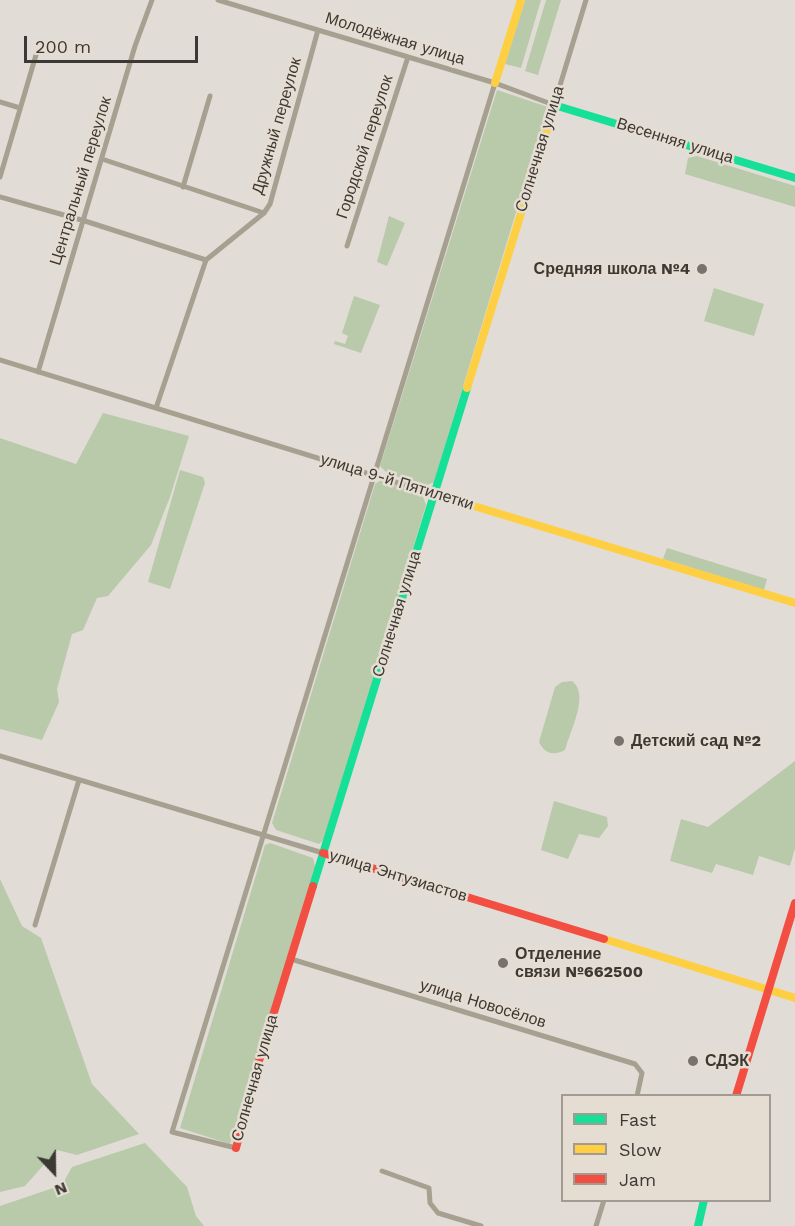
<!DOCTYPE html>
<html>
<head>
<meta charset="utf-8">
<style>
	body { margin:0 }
	#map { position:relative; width:795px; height:1226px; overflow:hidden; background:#e2dcd7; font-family:"Work Sans",sans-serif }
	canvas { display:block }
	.legend { position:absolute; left:561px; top:1094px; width:210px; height:108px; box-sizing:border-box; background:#e6ddd2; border:2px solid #a29b93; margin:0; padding:8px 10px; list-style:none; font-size:18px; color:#3c3934 }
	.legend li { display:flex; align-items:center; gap:12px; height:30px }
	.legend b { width:30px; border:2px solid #a29b93 }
	.north { position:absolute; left:24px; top:1142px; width:60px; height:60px; -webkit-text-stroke:4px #e6ddd2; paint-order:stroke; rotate:158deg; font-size:16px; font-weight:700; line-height:24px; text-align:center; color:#3c3934 }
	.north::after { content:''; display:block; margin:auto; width:21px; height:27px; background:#3c3934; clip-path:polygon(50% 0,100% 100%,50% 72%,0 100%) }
	.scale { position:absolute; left:24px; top:36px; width:174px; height:27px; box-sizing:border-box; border:3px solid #3c3934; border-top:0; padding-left:8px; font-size:18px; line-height:21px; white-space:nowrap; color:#3c3934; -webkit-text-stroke:4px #e6ddd2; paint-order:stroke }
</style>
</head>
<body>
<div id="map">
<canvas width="795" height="1226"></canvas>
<ul class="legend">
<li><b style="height:8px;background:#16e098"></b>Fast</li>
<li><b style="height:8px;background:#ffcf43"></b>Slow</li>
<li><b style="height:8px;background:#f24e42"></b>Jam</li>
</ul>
<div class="north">N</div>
<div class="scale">200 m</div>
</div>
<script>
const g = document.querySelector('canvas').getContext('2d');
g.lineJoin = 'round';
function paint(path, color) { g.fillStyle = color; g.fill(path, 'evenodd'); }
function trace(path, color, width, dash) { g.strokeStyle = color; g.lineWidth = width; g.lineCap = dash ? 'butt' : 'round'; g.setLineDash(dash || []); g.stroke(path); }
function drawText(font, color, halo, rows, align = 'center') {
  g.font = font + ' "Work Sans",sans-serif'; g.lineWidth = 5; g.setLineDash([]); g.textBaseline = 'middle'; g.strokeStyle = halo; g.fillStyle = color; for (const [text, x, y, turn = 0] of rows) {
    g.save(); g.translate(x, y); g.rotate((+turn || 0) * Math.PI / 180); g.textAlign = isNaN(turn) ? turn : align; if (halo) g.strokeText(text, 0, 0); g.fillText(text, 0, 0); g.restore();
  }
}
paint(new Path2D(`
	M 525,0 L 541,0 L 521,68 L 505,64 Z
	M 546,0 L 561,0 L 538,75 L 525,71 Z
	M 497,90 L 548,107 L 434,482 L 425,486 L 387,473 L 380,466 Z
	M 697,156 L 795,186 L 795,207 L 685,174 L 688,158 Z
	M 389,216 L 405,223 L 387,266 L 377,262 Z
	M 714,288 L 764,304 L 754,336 L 704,321 Z
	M 354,296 L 380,305 L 361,353 L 334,344 L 335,341 L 345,344 L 348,336 L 342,333 Z
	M 103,413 L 189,436 L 170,497 L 151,545 L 108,596 L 97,598 L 83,630 L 72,634 L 57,689 L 59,702 L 42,740 L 0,729 L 0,438 L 76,464 Z
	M 180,470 L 203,477 L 205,483 L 170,589 L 148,582 Z
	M 381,480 L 422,494 L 426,505 L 325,839 L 319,844 L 276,830 L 272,823 L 375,484 Z
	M 667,548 L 767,579 L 764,590 L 663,559 Z
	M 572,681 C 590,694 570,731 565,750 C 553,756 545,754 539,742 L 555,687 L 562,682 Z
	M 795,761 L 795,848 L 790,866 L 759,856 L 753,875 L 716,864 L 712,873 L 670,861 L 681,819 L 708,827 Z
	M 554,801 L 607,817 L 608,826 L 599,838 L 579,834 L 568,859 L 541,850 Z
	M 270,843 L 313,858 L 315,866 L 230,1144 L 180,1128 L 265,845 Z
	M 0,879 L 22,926 L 41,938 L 92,1084 L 139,1134 L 77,1155 L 57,1150 L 25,1186 L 0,1192 Z
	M 145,1143 L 187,1187 L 196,1216 L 204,1226 L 0,1226 L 0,1206 L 62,1185 L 72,1167 Z`), '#b8caa9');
trace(new Path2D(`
	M 218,0 L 495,83 L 554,105 L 586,0
	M 0,102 L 20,108
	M 102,159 L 264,213
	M 0,177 L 36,55
	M 183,187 L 210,96
	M 0,197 L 85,221 L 206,260
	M 347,246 L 408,57
	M 0,360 L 434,494
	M 38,372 L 135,46 L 152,0
	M 156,408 L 206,260 L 264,213 L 270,204 L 318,30
	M 0,756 L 323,853
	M 35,925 L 79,780
	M 291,959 L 635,1064 L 642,1073 L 637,1096
	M 236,1148 L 172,1132 L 495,83
	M 382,1171 L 429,1188 L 430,1203 L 438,1213 L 481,1226
	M 596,1226 L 604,1200`), '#a6a090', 5);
trace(new Path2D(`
	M 549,123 L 554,105 L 795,178
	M 313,886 L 467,388
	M 698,1226 L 704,1200`), '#16e098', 8);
trace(new Path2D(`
	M 495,83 L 521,0
	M 467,388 L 549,123
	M 434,494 L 795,603
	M 604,939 L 795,998`), '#ffcf43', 8);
trace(new Path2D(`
	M 323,853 L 604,939
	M 736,1096 L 795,903
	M 236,1148 L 258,1064 L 313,886`), '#f24e42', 8);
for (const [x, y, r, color] of [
	[702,269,6,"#76726d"],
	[619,741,6,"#76726d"],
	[503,963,6,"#76726d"],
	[693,1061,6,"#76726d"]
]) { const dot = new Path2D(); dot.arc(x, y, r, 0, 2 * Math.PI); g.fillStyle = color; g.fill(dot); trace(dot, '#e6ddd2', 2); }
drawText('16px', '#3c3934', '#e6ddd2', [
	["Молодёжная улица",395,39,17],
	["Дружный переулок",277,126,-74],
	["Весенняя улица",675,141,17],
	["Городской переулок",365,147,-72],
	["Солнечная улица",540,149,-73],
	["Центральный переулок",81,181,-73],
	["улица 9-й Пятилетки",397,482,17],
	["Солнечная улица",397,614,-73],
	["улица Энтузиастов",398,876,17],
	["улица Новосёлов",483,1004,17],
	["Солнечная улица",255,1078,-74]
]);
drawText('bold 16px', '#3c3934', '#e6ddd2', [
	["Средняя школа №4",690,269,"right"],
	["Детский сад №2",631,741],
	["Отделение",515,954],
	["связи №662500",515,972],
	["СДЭК",705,1061]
], 'left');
</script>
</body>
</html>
